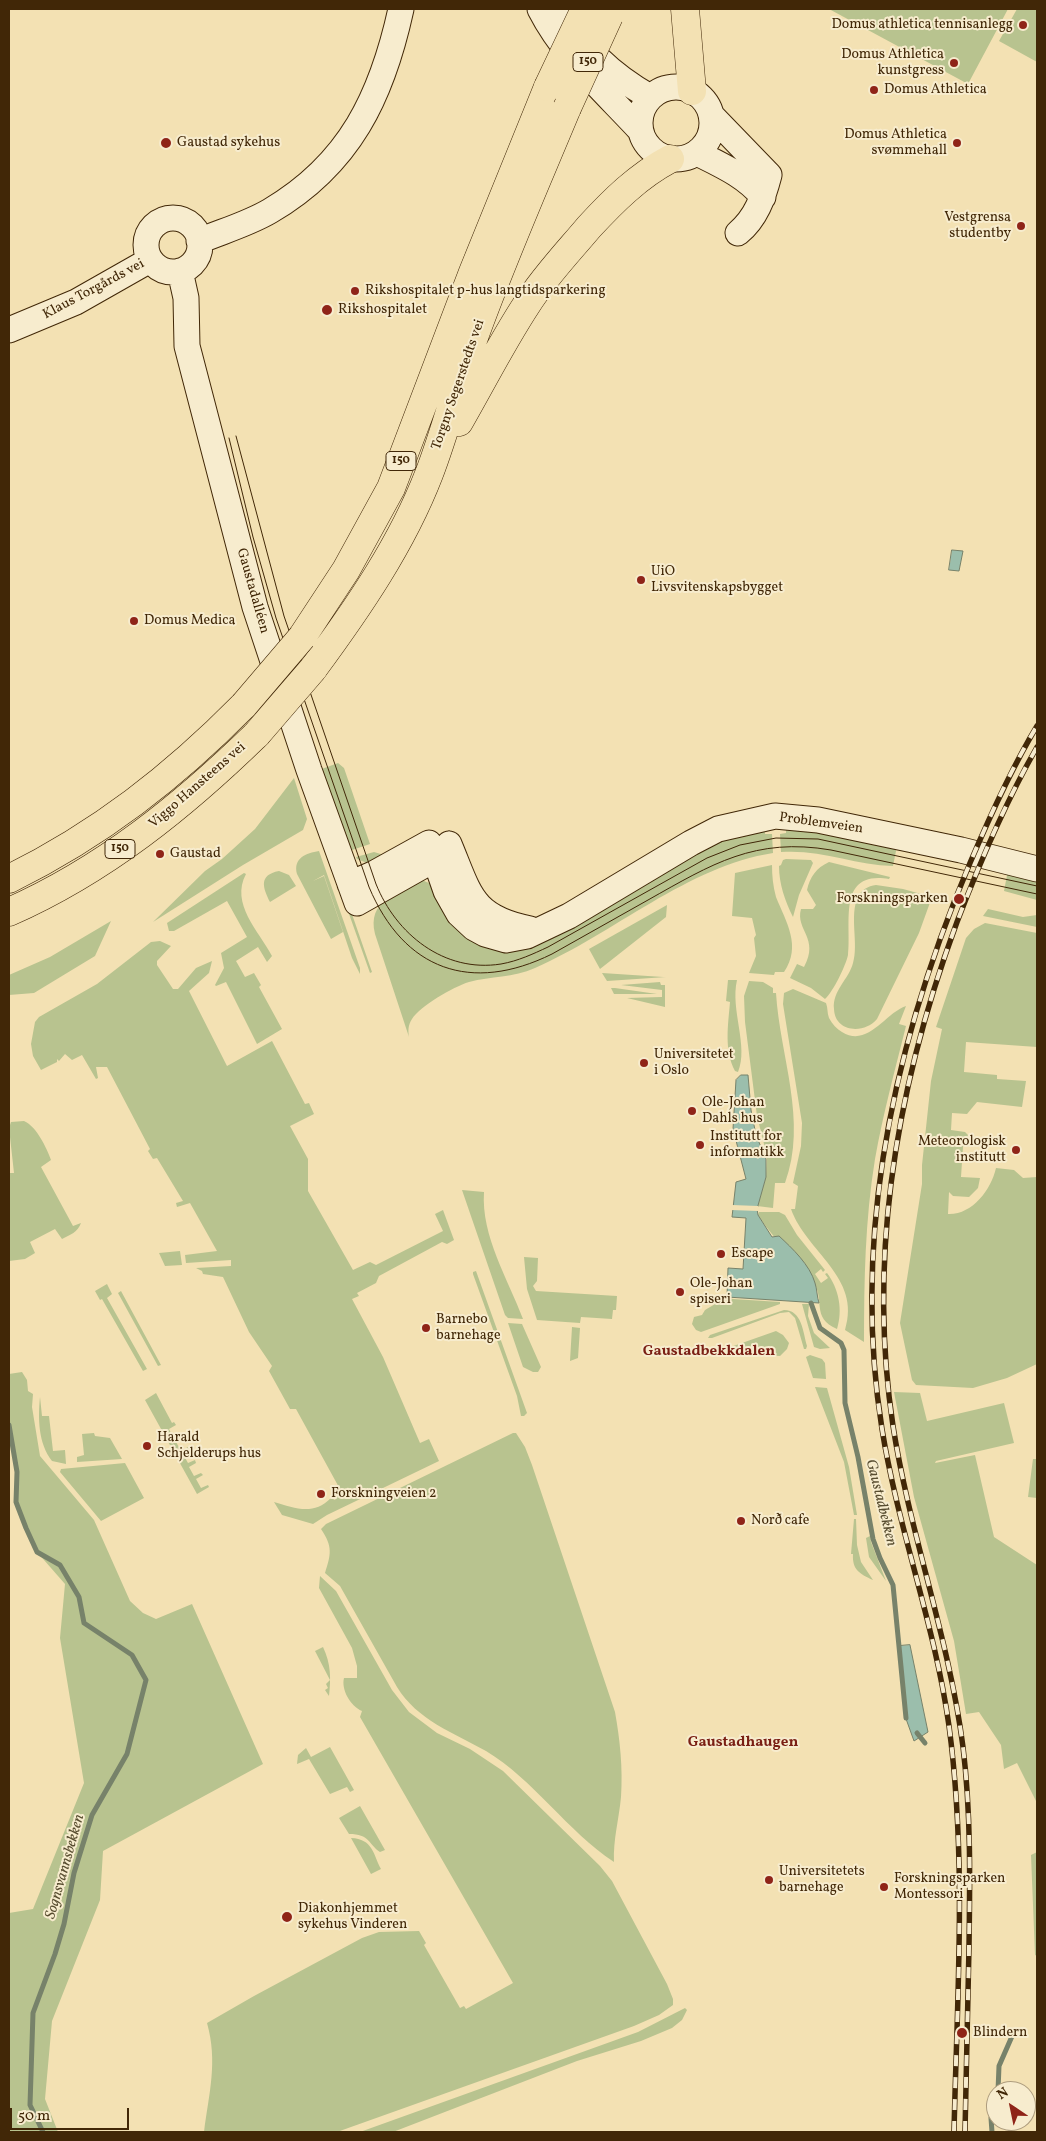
<!DOCTYPE html>
<html>
<head>
<meta charset="utf-8">
<style>
	body { margin:0 }
	#map { position:relative; width:1046px; height:2141px; overflow:hidden; background:#f3e1b3; font-family:Vollkorn,serif }
	canvas { display:block }
	.frame { position:absolute; inset:0; border:10px solid #412707; pointer-events:none }
	.north { position:absolute; left:986px; top:2081px; width:50px; height:50px; box-sizing:border-box; background:#f7ecce; border:1px solid #ae9d7e; border-radius:50%; rotate:326deg; font-size:14px; font-weight:700; line-height:20px; text-align:center; color:#412707 }
	.north::after { content:''; display:block; margin:auto; width:18px; height:22px; background:#8f2418; clip-path:polygon(50% 0,100% 100%,50% 72%,0 100%) }
	.scale { position:absolute; left:10px; top:2108px; width:119px; height:22px; box-sizing:border-box; border:2px solid #412707; border-top:0; padding-left:6px; font-size:15px; line-height:18px; white-space:nowrap; color:#412707; -webkit-text-stroke:4px #f7ecce; paint-order:stroke }
</style>
</head>
<body>
<div id="map">
<canvas width="1046" height="2141"></canvas>
<div class="frame"></div>
<div class="north">N</div>
<div class="scale">50 m</div>
</div>
<script>
const g = document.querySelector('canvas').getContext('2d');
g.lineJoin = 'round';
function paint(path, color) { g.fillStyle = color; g.fill(path, 'evenodd'); }
function trace(path, color, width, dash) { g.strokeStyle = color; g.lineWidth = width; g.lineCap = dash ? 'butt' : 'round'; g.setLineDash(dash || []); g.stroke(path); }
function drawText(font, color, halo, rows, align = 'center') {
  g.font = font + ' Vollkorn,serif'; g.lineWidth = 4; g.setLineDash([]); g.textBaseline = 'middle'; g.strokeStyle = halo; g.fillStyle = color; for (const [text, x, y, turn = 0] of rows) {
    g.save(); g.translate(x, y); g.rotate((+turn || 0) * Math.PI / 180); g.textAlign = isNaN(turn) ? turn : align; if (halo) g.strokeText(text, 0, 0); g.fillText(text, 0, 0); g.restore();
  }
}
paint(new Path2D(`
	M 829,9 L 1008,9 L 968,84 Z
	M 1017,9 L 1037,9 L 1037,62 L 999,41 Z
	M 338,763 L 344,768 L 370,844 L 349,851 L 319,770 Z
	M 294,778 L 307,819 L 303,830 L 243,865 L 153,922 L 205,871 L 222,859 L 255,829 Z
	M 786,827 L 897,846 L 893,866 C 855,865 820,849 781,852 L 780,834 L 786,833 Z
	M 765,828 L 765,834 L 772,834 L 773,853 C 688,866 613,934 535,968 C 513,978 491,976 469,982 C 453,987 420,1006 412,1019 C 408,1025 408,1031 409,1037 L 375,934 C 367,901 396,894 419,879 L 429,883 L 490,942 L 717,842 Z
	M 319,851 L 360,968 L 360,974 L 352,958 L 324,875 L 313,881 L 324,876 L 343,932 L 331,939 L 297,874 C 293,858 306,853 319,851 Z
	M 374,852 L 384,855 L 367,863 L 357,859 L 356,857 Z
	M 786,859 L 811,860 L 813,863 L 799,895 L 793,917 C 785,901 779,884 779,866 L 781,865 L 783,860 Z
	M 829,862 L 890,877 L 889,879 C 836,870 852,924 848,955 C 846,965 833,992 825,999 L 811,988 L 790,978 L 797,964 L 804,967 C 820,938 795,930 801,909 L 813,909 L 816,905 L 807,890 C 810,877 816,868 829,862 Z
	M 335,865 L 372,972 L 370,973 L 332,866 Z
	M 772,865 C 772,876 773,886 776,897 C 786,922 802,946 784,972 L 775,972 L 774,975 L 749,973 L 756,956 L 754,938 L 756,935 L 752,918 L 732,916 L 735,873 Z
	M 1008,870 L 1037,876 L 1037,900 L 1004,891 Z
	M 279,871 L 289,875 L 296,886 L 270,902 C 263,888 258,875 279,871 Z
	M 244,873 L 246,874 C 230,904 259,931 272,956 L 267,962 L 258,947 L 236,961 L 245,977 L 254,973 L 261,985 L 259,987 L 282,1029 L 257,1044 L 226,982 L 216,986 L 215,985 L 224,968 L 221,953 L 247,937 L 227,901 L 174,931 L 169,931 L 167,923 Z
	M 876,885 L 903,889 L 932,897 L 919,933 L 877,1019 C 865,1034 835,1033 834,1009 C 832,991 849,979 853,963 C 859,944 849,915 858,897 C 861,890 868,886 876,885 Z
	M 667,905 L 666,917 L 600,969 L 589,949 Z
	M 988,909 L 1023,917 L 1037,915 L 1037,927 L 983,916 Z
	M 111,921 L 95,956 L 34,993 L 9,995 L 9,975 L 50,957 Z
	M 985,923 L 1037,933 L 1037,1047 L 966,1042 L 964,1072 L 997,1075 L 997,1079 L 1026,1081 L 1022,1107 L 977,1102 L 967,1114 L 952,1113 L 951,1130 L 965,1132 L 968,1135 L 963,1147 L 961,1177 L 980,1178 L 978,1188 L 969,1197 L 953,1196 L 949,1192 L 948,1214 C 972,1215 991,1190 996,1168 L 1014,1170 L 1023,1178 L 1037,1177 L 1037,1364 L 1007,1378 L 973,1388 L 916,1385 L 912,1380 L 900,1323 L 922,1184 L 922,1165 L 931,1081 L 942,1029 L 936,1027 L 966,938 L 974,929 Z
	M 160,941 L 171,946 L 157,961 L 157,965 L 173,989 L 178,989 L 196,968 L 212,961 L 209,973 L 189,991 L 227,1066 L 272,1041 L 305,1104 L 309,1103 L 314,1114 L 290,1126 L 308,1159 L 308,1191 L 353,1270 L 370,1262 L 376,1265 L 443,1231 L 435,1214 L 443,1210 L 454,1240 L 447,1244 L 442,1242 L 379,1276 L 376,1283 L 357,1293 L 359,1296 L 352,1299 L 383,1357 L 420,1443 L 429,1439 L 439,1461 L 327,1515 L 313,1524 L 282,1515 L 274,1502 C 295,1508 313,1516 331,1498 L 335,1500 L 341,1491 L 296,1409 L 290,1409 L 269,1371 L 272,1366 L 249,1332 L 223,1277 L 203,1274 L 202,1271 L 196,1268 L 231,1266 L 231,1260 L 186,1263 L 185,1255 L 217,1251 L 190,1203 L 177,1207 L 176,1203 L 183,1201 L 157,1158 L 153,1159 L 148,1151 L 150,1149 L 107,1067 L 96,1067 L 98,1078 L 96,1079 L 82,1055 L 72,1060 L 65,1054 L 59,1061 L 57,1059 L 57,1062 L 41,1070 L 33,1056 L 31,1044 L 35,1022 L 39,1017 L 97,984 L 151,942 Z
	M 602,973 L 663,977 L 666,977 L 607,981 Z
	M 728,980 L 737,980 C 730,1010 749,1046 738,1072 L 735,1071 C 724,1050 728,1026 730,1002 L 726,1001 Z
	M 749,981 L 763,982 L 773,988 L 773,993 L 776,993 C 780,1057 808,1121 785,1183 L 775,1183 L 773,1208 L 757,1206 L 766,1177 L 767,1156 L 757,1116 L 745,1022 L 744,996 Z
	M 660,982 L 661,985 L 665,985 L 665,1007 L 627,998 L 662,997 L 662,990 L 621,985 Z
	M 611,988 L 615,988 L 657,994 L 614,994 Z
	M 793,989 L 826,1003 C 828,1008 827,1013 829,1018 C 832,1024 837,1029 842,1032 C 868,1048 885,1013 906,1006 L 899,1024 L 906,1026 C 895,1070 883,1114 875,1159 C 865,1220 864,1281 864,1342 L 845,1330 C 862,1277 806,1252 791,1209 L 795,1209 L 798,1186 L 793,1183 L 801,1146 L 802,1123 L 783,1004 L 784,993 Z
	M 24,1121 C 37,1127 46,1147 51,1160 L 41,1167 L 73,1226 L 81,1223 C 78,1232 70,1235 62,1239 L 55,1229 L 30,1242 L 35,1253 L 25,1259 L 9,1261 L 9,1173 L 14,1173 L 9,1128 L 11,1122 Z
	M 462,1190 L 484,1192 C 481,1236 508,1279 523,1319 L 508,1318 L 505,1315 Z
	M 759,1212 L 779,1212 L 785,1215 L 797,1235 L 825,1270 L 823,1272 L 821,1269 L 815,1274 L 821,1283 L 828,1278 L 825,1274 L 827,1273 C 839,1289 843,1310 837,1329 C 811,1318 825,1299 814,1284 C 797,1260 774,1240 758,1215 Z
	M 180,1251 L 182,1265 L 165,1266 L 159,1253 Z
	M 524,1257 L 538,1258 L 537,1281 L 533,1286 L 536,1291 L 617,1296 L 616,1310 L 613,1310 L 612,1319 L 581,1317 L 580,1323 L 537,1320 L 527,1289 Z
	M 476,1271 L 527,1413 L 524,1416 L 521,1416 L 517,1396 L 473,1274 L 473,1272 Z
	M 107,1284 L 112,1294 L 107,1298 L 147,1369 L 143,1371 L 102,1299 L 100,1300 L 95,1291 Z
	M 121,1291 L 161,1365 L 158,1366 L 118,1293 Z
	M 727,1297 L 733,1299 L 780,1302 L 780,1304 L 701,1332 L 696,1330 L 692,1324 L 694,1317 L 702,1315 L 705,1310 Z
	M 802,1304 L 809,1304 L 808,1316 L 814,1333 L 830,1348 L 820,1349 L 814,1347 Z
	M 784,1310 C 802,1310 803,1332 807,1346 L 806,1349 L 804,1349 L 795,1318 L 789,1312 L 780,1313 L 712,1338 L 708,1338 L 710,1335 Z
	M 508,1323 L 522,1324 L 541,1367 L 538,1372 L 533,1372 L 523,1367 Z
	M 572,1327 L 580,1328 L 578,1358 L 570,1361 Z
	M 776,1331 L 783,1335 L 789,1343 L 787,1349 L 780,1356 L 725,1353 L 725,1349 Z
	M 810,1355 L 822,1359 L 825,1363 L 826,1379 L 813,1378 L 806,1357 Z
	M 22,1372 L 27,1380 L 28,1391 L 33,1394 L 32,1407 L 40,1456 L 94,1520 L 130,1601 L 143,1613 L 156,1619 L 192,1604 L 263,1764 L 103,1851 L 100,1900 L 52,2021 L 45,2099 L 58,2132 L 9,2132 L 9,1913 L 33,1909 L 84,1783 L 60,1638 L 65,1584 L 37,1552 L 16,1502 L 17,1472 L 9,1425 L 9,1374 Z
	M 815,1387 L 827,1388 L 849,1467 L 857,1515 L 854,1515 L 844,1462 Z
	M 894,1392 L 920,1393 L 927,1421 L 1004,1403 L 1014,1443 L 936,1461 L 935,1463 L 975,1455 L 994,1537 L 1037,1565 L 1037,1803 L 1017,1763 L 1004,1769 L 1001,1745 L 979,1712 L 966,1714 L 954,1641 L 914,1497 Z
	M 156,1393 L 172,1423 L 174,1422 L 176,1425 L 169,1429 L 174,1439 L 181,1435 L 182,1437 L 176,1442 L 181,1451 L 188,1447 L 189,1450 L 183,1454 L 188,1463 L 195,1460 L 196,1463 L 189,1467 L 194,1476 L 201,1473 L 203,1475 L 196,1479 L 201,1488 L 208,1485 L 209,1487 L 197,1494 L 145,1400 Z
	M 40,1397 L 42,1416 L 49,1416 L 53,1451 L 65,1450 L 66,1464 L 52,1461 C 38,1443 38,1418 40,1397 Z
	M 94,1433 L 95,1436 L 110,1438 L 122,1459 L 77,1462 L 77,1457 L 84,1455 L 82,1434 Z
	M 513,1433 L 516,1433 L 525,1447 L 532,1465 L 615,1712 C 620,1740 623,1768 621,1797 C 619,1819 613,1840 614,1862 C 567,1831 534,1780 486,1751 C 454,1733 417,1720 397,1687 L 340,1586 L 325,1573 C 331,1554 333,1547 321,1529 L 326,1524 Z
	M 1033,1459 L 1037,1459 L 1037,1498 L 1028,1497 Z
	M 125,1463 L 144,1498 L 101,1521 L 60,1472 L 61,1469 Z
	M 854,1519 L 856,1519 L 857,1545 L 861,1562 L 873,1580 C 860,1574 852,1570 853,1554 L 851,1554 Z
	M 870,1536 L 871,1542 L 886,1581 L 869,1557 L 866,1538 Z
	M 320,1576 L 336,1591 L 392,1690 L 409,1712 L 437,1733 L 470,1749 L 503,1771 L 600,1866 L 612,1881 L 667,1984 L 673,1999 L 673,2005 L 659,2015 L 634,2026 L 337,2132 L 204,2132 C 209,2093 218,2062 207,2023 L 254,1996 L 362,1938 L 379,1932 L 419,1931 L 426,1943 L 424,1945 L 460,2008 L 464,2006 L 466,2009 L 513,1983 L 360,1717 L 362,1711 C 350,1706 341,1689 344,1678 L 357,1678 L 357,1666 L 352,1648 L 319,1588 Z
	M 323,1647 C 331,1664 331,1678 329,1696 L 325,1690 L 328,1688 L 326,1684 L 330,1680 L 315,1651 Z
	M 330,1747 L 354,1790 L 350,1792 L 347,1787 L 330,1794 L 309,1759 L 297,1764 L 298,1755 L 306,1748 L 311,1757 Z
	M 360,1806 L 385,1850 L 380,1852 C 368,1844 370,1834 349,1834 L 339,1818 Z
	M 351,1838 C 373,1839 373,1854 381,1869 L 371,1874 Z
	M 1037,1852 L 1037,1956 L 1035,1955 L 1031,1855 Z
	M 685,2008 L 687,2010 L 682,2020 L 672,2028 L 641,2041 L 577,2061 L 393,2132 L 360,2132 L 638,2032 Z`), '#b8c38f');
const water = new Path2D(`
	M 952,550 L 963,551 L 959,571 L 949,570 Z
	M 741,1075 L 748,1075 L 751,1110 L 756,1135 L 766,1159 L 766,1177 L 757,1209 L 758,1215 L 772,1237 L 779,1236 C 792,1248 810,1265 815,1283 C 817,1289 817,1297 819,1303 L 727,1297 L 728,1268 L 743,1269 L 746,1218 L 732,1217 L 736,1182 L 746,1179 L 733,1129 L 736,1080 Z
	M 910,1645 L 928,1732 L 914,1741 L 905,1716 L 905,1697 L 899,1646 Z`);
paint(water, '#9bbeac');
trace(water, '#77826a', 1);
paint(new Path2D(`
	M 732,1205 L 758,1206 L 758,1211 L 731,1210 Z`), '#f3e1b3');
trace(new Path2D(`
	M 811,1303 L 820,1328 L 841,1343 L 844,1350 L 845,1403 L 858,1457 L 873,1539 L 880,1558 L 893,1585 L 906,1718
	M 9,1425 L 17,1472 L 16,1502 L 26,1528 L 37,1552 L 60,1565 L 79,1597 L 84,1623 L 132,1655 L 146,1680 L 127,1754 L 92,1815 L 74,1873 L 64,1924 L 55,1954 L 33,2013 L 30,2105 L 43,2132
	M 917,1733 L 925,1743
	M 998,2091 L 999,2066 L 1013,2034
	M 992,2132 L 991,2118 L 996,2105`), '#77826a', 5);
const secondary = new Path2D(`
	M 540,9 C 564,56 604,91 640,130
	M 561,9 C 584,49 610,74 650,97
	M640 123a36 36 0 1 1 72 0a36 36 0 1 1-72 0Z
	M 711,115 L 769,175 C 763,198 756,218 738,233
	M 697,153 C 721,165 746,176 763,197
	M146 245a27 27 0 1 1 54 0a27 27 0 1 1-54 0Z
	M 199,241 C 223,231 248,224 270,211 C 350,164 382,96 401,9
	M 180,271 L 186,298 L 187,346 L 255,607 L 309,770 L 357,903 L 435,859 L 444,853 L 449,844
	M 9,330 L 76,302 L 150,260
	M 449,844 C 470,894 471,917 530,929
	M 430,845 L 446,891 L 459,914 L 474,928 L 485,934 L 506,940 L 527,936 L 569,916 L 691,843 L 718,829 L 775,816 L 818,820 L 961,850 L 1037,869
	M 350,884 L 373,874 L 429,843`);
const highway = new Path2D(`
	M 685,9 L 692,91
	M 459,422 C 482,382 502,342 527,304 C 545,276 568,252 589,227 C 613,201 638,176 670,159
	M 302,637 L 346,570 L 391,488 L 473,272 L 548,87
	M 313,669 C 358,608 402,544 429,474 C 446,430 457,384 473,340 C 501,262 535,185 567,108
	M 9,879 C 100,834 173,777 244,705
	M 9,912 C 104,870 183,806 257,734`);
trace(secondary, '#412707', 27);
trace(highway, '#412707', 29);
trace(secondary, '#f7ecce', 25);
trace(highway, '#f3e1b3', 28);
trace(new Path2D(`
	M 236,436 L 284,616 L 376,884 C 396,934 444,973 501,964 C 518,961 533,954 548,947 L 707,858 L 740,845 L 776,838 L 818,839 L 1037,886
	M 229,438 L 253,537 L 276,618 L 369,887 C 404,970 471,994 552,954 C 584,936 616,918 648,900 C 712,864 755,837 831,850 L 1037,894`), '#412707', 1);
const rail = new Path2D(`
	M 954,2132 C 957,1997 967,1860 949,1726 C 935,1625 898,1529 882,1429 C 851,1236 895,1040 970,863 C 990,816 1011,769 1037,726
	M 965,2132 C 966,2070 968,2009 969,1947 C 970,1880 971,1813 963,1747 C 949,1638 910,1535 893,1426 C 867,1254 897,1084 957,922 C 980,862 1005,803 1037,747`);
trace(rail, '#412707', 5.5);
trace(rail, '#f7ecce', 4, [11]);
const highwayBridge = new Path2D(`
	M 548,87 L 585,9
	M 567,108 L 609,16
	M 244,705 L 302,637
	M 257,734 L 313,669`);
trace(highwayBridge, '#412707', 29, []);
trace(highwayBridge, '#f3e1b3', 28);
for (const [x, y, r, color] of [
	[1023,25,5,"#8f2418"],
	[954,63,5,"#8f2418"],
	[874,90,5,"#8f2418"],
	[166,143,6,"#8f2418"],
	[957,143,5,"#8f2418"],
	[1021,226,5,"#8f2418"],
	[355,291,5,"#8f2418"],
	[327,310,6,"#8f2418"],
	[641,580,5,"#8f2418"],
	[134,621,5,"#8f2418"],
	[160,854,5,"#8f2418"],
	[959,899,6,"#8f2418"],
	[644,1063,5,"#8f2418"],
	[692,1111,5,"#8f2418"],
	[700,1145,5,"#8f2418"],
	[1016,1150,5,"#8f2418"],
	[721,1254,5,"#8f2418"],
	[680,1292,5,"#8f2418"],
	[426,1328,5,"#8f2418"],
	[147,1446,5,"#8f2418"],
	[321,1494,5,"#8f2418"],
	[741,1521,5,"#8f2418"],
	[769,1880,5,"#8f2418"],
	[884,1887,5,"#8f2418"],
	[287,1917,6,"#8f2418"],
	[962,2033,6,"#8f2418"]
]) { const dot = new Path2D(); dot.arc(x, y, r, 0, 2 * Math.PI); g.fillStyle = color; g.fill(dot); trace(dot, '#f7ecce', 2); }
for (const [x, y, w] of [
	[588,62,30],
	[401,461,30],
	[120,849,30]
]) { const box = new Path2D(); box.roundRect(x - w / 2, y - 9.5, w, 19, 4); g.fillStyle = '#f7ecce'; g.fill(box); trace(box, '#412707', 1); }
drawText('bold 12px', '#412707', null, [
	["150",588,62],
	["150",401,461],
	["150",120,849]
]);
drawText('14px', '#412707', '#f7ecce', [
	["Domus athletica tennisanlegg",1013,25,"right"],
	["Domus Athletica",944,55,"right"],
	["kunstgress",944,71,"right"],
	["Domus Athletica",884,90],
	["Domus Athletica",947,135,"right"],
	["svømmehall",947,151,"right"],
	["Gaustad sykehus",177,143],
	["Vestgrensa",1011,218,"right"],
	["studentby",1011,234,"right"],
	["Rikshospitalet p-hus langtidsparkering",365,291],
	["Rikshospitalet",338,310],
	["UiO",651,572],
	["Livsvitenskapsbygget",651,588],
	["Domus Medica",144,621],
	["Gaustad",170,854],
	["Forskningsparken",948,899,"right"],
	["Universitetet",654,1055],
	["i Oslo",654,1071],
	["Ole-Johan",702,1103],
	["Dahls hus",702,1119],
	["Institutt for",710,1137],
	["informatikk",710,1153],
	["Meteorologisk",1006,1142,"right"],
	["institutt",1006,1158,"right"],
	["Escape",731,1254],
	["Ole-Johan",690,1284],
	["spiseri",690,1300],
	["Barnebo",436,1320],
	["barnehage",436,1336],
	["Harald",157,1438],
	["Schjelderups hus",157,1454],
	["Forskningveien 2",331,1494],
	["Norð cafe",751,1521],
	["Universitetets",779,1872],
	["barnehage",779,1888],
	["Forskningsparken",894,1879],
	["Montessori",894,1895],
	["Diakonhjemmet",298,1909],
	["sykehus Vinderen",298,1925],
	["Blindern",973,2033]
], 'left');
drawText('14px', '#412707', '#f7ecce', [
	["Klaus Torgårds vei",94,290,-28],
	["Torgny Segerstedts vei",459,385,-71],
	["Gaustadalléen",252,591,74],
	["Viggo Hansteens vei",198,786,-41],
	["Problemveien",821,824,8]
]);
drawText('bold 15px', '#7a1f14', '#f7ecce', [
	["Gaustadbekkdalen",709,1352],
	["Gaustadhaugen",743,1743]
]);
drawText('italic 15px', '#584d30', '#f7ecce', [
	["Gaustadbekken",880,1503,76],
	["Sognsvannsbekken",66,1867,-74]
]);
</script>
</body>
</html>
